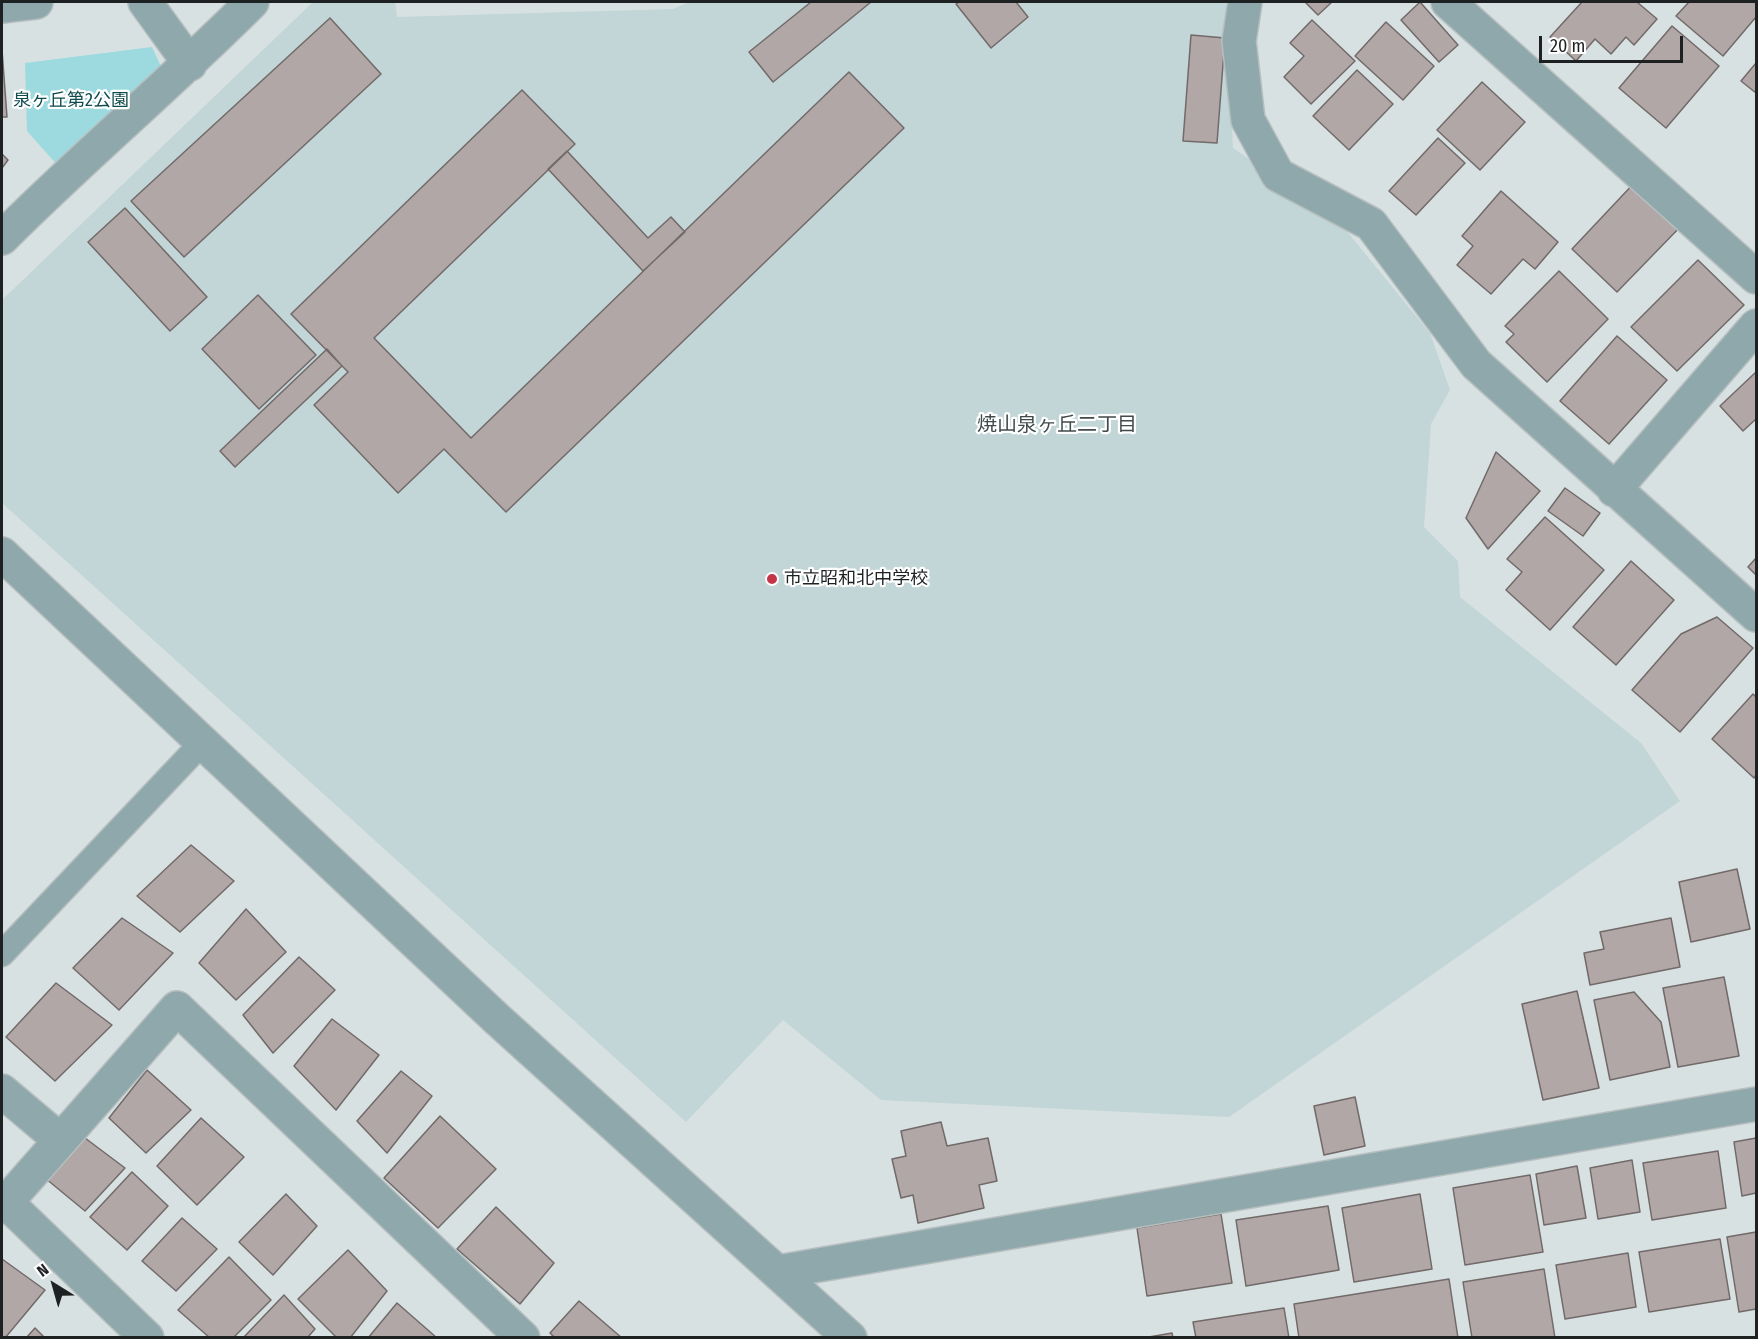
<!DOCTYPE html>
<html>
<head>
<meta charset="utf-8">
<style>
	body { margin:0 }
	#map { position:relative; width:1758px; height:1339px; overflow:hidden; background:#d7e1e2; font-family:"Fira Sans Condensed",sans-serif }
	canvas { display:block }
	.frame { position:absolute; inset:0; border:3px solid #1d2122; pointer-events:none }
	.north { position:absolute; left:24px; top:1255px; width:60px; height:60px; -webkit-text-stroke:4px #fff; paint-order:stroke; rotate:323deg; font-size:16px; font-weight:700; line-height:24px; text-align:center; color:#1d2122 }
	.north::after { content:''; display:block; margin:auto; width:21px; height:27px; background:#1d2122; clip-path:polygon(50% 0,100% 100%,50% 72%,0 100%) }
	.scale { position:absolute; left:1539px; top:36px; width:144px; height:27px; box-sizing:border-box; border:3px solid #1d2122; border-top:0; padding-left:8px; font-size:18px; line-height:21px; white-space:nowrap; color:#1d2122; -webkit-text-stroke:4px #fff; paint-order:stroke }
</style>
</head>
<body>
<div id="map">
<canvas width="1758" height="1339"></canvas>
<div class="frame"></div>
<div class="north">N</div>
<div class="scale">20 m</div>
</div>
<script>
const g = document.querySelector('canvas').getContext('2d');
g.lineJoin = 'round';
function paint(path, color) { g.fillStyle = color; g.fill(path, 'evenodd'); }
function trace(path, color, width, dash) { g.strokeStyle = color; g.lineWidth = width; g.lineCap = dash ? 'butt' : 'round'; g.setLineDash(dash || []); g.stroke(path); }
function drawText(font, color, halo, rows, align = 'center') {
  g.font = font + ' "Fira Sans Condensed","Noto Sans JP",sans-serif'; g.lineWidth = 4.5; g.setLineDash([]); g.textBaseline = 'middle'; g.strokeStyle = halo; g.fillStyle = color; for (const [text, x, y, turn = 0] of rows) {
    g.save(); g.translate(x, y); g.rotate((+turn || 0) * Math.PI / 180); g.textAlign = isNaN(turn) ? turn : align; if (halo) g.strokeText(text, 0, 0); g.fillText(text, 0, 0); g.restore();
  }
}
paint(new Path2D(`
	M 313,2 L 395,2 L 397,17 L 673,9 L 689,2 L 1226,2 L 1233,148 L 1340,223 L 1430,333 L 1450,390 L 1431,424 L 1424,527 L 1458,561 L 1460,597 L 1641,743 L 1680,801 L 1229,1117 L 881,1100 L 783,1020 L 686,1122 L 2,503 L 2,300 Z`), '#c2d5d7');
paint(new Path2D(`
	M 152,47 L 165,75 L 60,168 L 27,131 L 25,63 Z`), '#9cdadf');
const building = new Path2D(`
	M 811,2 L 871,2 L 773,82 L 749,52 Z
	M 959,2 L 1016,2 L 1028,17 L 991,48 L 956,4 Z
	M 1305,2 L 1332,2 L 1318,15 Z
	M 1420,2 L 1458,45 L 1439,62 L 1401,20 Z
	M 1582,2 L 1637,2 L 1657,19 L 1634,45 L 1626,37 L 1611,54 L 1595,39 L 1576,61 L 1550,37 Z
	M 1689,2 L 1756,2 L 1756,17 L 1723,56 L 1676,16 Z
	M 330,18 L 381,74 L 184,257 L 131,201 Z
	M 1312,20 L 1355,61 L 1311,104 L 1284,77 L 1304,56 L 1290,43 Z
	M 1386,22 L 1434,66 L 1403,100 L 1355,56 Z
	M 1672,26 L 1719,66 L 1666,128 L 1619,88 Z
	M 1191,35 L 1225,38 L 1217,143 L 1183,141 Z
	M 2,50 L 7,117 L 2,117 Z
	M 1756,63 L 1756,93 L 1741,81 Z
	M 1357,70 L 1393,104 L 1349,150 L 1313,116 Z
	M 849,72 L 904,128 L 506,512 L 444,449 L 398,493 L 314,405 L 348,372 L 291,314 L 522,90 L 575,144 L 374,338 L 471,438 Z
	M 1482,82 L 1525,122 L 1480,170 L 1437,130 Z
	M 1438,138 L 1465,163 L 1416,215 L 1389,191 Z
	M 567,151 L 648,238 L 671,217 L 685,232 L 643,271 L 548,169 Z
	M 2,154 L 8,160 L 2,168 Z
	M 1637,180 L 1683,224 L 1617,292 L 1572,249 Z
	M 1501,191 L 1558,242 L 1535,269 L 1523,259 L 1491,294 L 1457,265 L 1473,246 L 1462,236 Z
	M 125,208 L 207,297 L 170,331 L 88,242 Z
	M 1698,260 L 1744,305 L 1677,371 L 1631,327 Z
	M 1559,271 L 1608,319 L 1547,382 L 1506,342 L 1514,334 L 1505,326 Z
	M 258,295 L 316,355 L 259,409 L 202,349 Z
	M 1617,336 L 1667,380 L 1609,444 L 1560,401 Z
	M 327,349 L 342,366 L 235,467 L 220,451 Z
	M 1756,372 L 1756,419 L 1743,431 L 1720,406 Z
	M 1496,452 L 1540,491 L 1488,549 L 1466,518 Z
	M 1565,488 L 1600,513 L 1583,536 L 1548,511 Z
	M 1545,517 L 1604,570 L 1550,630 L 1506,590 L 1522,572 L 1507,559 Z
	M 1756,558 L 1756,575 L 1748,567 Z
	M 1631,561 L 1674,600 L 1616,665 L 1573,627 Z
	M 1717,617 L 1753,648 L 1680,732 L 1632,690 L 1681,634 Z
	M 1753,694 L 1756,697 L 1756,775 L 1754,778 L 1712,739 Z
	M 191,845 L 234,881 L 180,932 L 137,896 Z
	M 1737,869 L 1750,929 L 1691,942 L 1679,882 Z
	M 246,909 L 286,952 L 236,1000 L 199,963 Z
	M 122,918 L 173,953 L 119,1010 L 73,968 Z
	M 1671,918 L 1680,967 L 1590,985 L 1584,953 L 1604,949 L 1600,932 Z
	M 299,957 L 335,990 L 273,1053 L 243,1015 Z
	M 1724,977 L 1739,1056 L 1678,1067 L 1663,988 Z
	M 56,983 L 112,1025 L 55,1081 L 6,1037 Z
	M 1577,991 L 1599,1088 L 1543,1100 L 1522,1004 Z
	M 1634,992 L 1661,1022 L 1670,1067 L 1610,1080 L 1594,1000 Z
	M 332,1019 L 379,1055 L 336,1110 L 294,1066 Z
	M 147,1070 L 191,1110 L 146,1153 L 109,1118 Z
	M 401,1071 L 432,1096 L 387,1153 L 357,1121 Z
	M 1355,1097 L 1365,1146 L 1324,1155 L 1314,1106 Z
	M 440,1116 L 496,1169 L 438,1228 L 384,1178 Z
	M 201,1118 L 244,1157 L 197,1205 L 157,1166 Z
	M 941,1122 L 947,1146 L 988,1138 L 997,1181 L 979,1185 L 984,1208 L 918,1223 L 913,1195 L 901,1198 L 892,1159 L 906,1156 L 901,1131 Z
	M 85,1138 L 125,1168 L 85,1211 L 45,1178 Z
	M 1756,1138 L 1756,1193 L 1742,1196 L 1734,1142 Z
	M 1718,1151 L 1726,1208 L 1652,1220 L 1643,1163 Z
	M 1632,1160 L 1640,1212 L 1598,1219 L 1590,1168 Z
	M 1577,1166 L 1586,1218 L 1544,1225 L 1536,1174 Z
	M 132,1172 L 168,1206 L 127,1250 L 90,1217 Z
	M 1530,1175 L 1543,1252 L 1465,1265 L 1453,1188 Z
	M 286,1194 L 317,1226 L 273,1275 L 239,1242 Z
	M 1420,1194 L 1432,1269 L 1354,1282 L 1342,1208 Z
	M 1328,1206 L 1339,1270 L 1246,1286 L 1236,1220 Z
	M 496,1207 L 554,1263 L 520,1304 L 457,1249 Z
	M 1221,1214 L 1232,1283 L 1147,1296 L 1137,1228 Z
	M 182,1218 L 217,1249 L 176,1291 L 142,1261 Z
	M 1756,1232 L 1756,1309 L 1739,1312 L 1727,1237 Z
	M 1720,1239 L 1730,1299 L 1649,1312 L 1639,1252 Z
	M 348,1250 L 387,1291 L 350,1338 L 337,1338 L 298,1299 Z
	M 1628,1253 L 1636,1307 L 1565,1319 L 1556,1265 Z
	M 229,1257 L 271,1300 L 233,1338 L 210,1338 L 178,1310 Z
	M 2,1259 L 45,1290 L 5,1338 L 2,1338 Z
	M 1544,1269 L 1555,1338 L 1472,1338 L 1463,1282 Z
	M 1449,1279 L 1458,1338 L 1299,1338 L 1294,1304 Z
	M 284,1295 L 315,1329 L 307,1338 L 243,1338 Z
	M 579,1301 L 622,1338 L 555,1338 L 550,1333 Z
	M 397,1303 L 437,1338 L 368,1338 Z
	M 1284,1308 L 1289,1338 L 1196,1338 L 1193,1322 Z
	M 35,1328 L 45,1338 L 26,1338 Z
	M 1172,1333 L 1173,1338 L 1143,1338 Z`);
paint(building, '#b1a7a7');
trace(building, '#726969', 1.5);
const service = new Path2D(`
	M 2,954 L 201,744`);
const minor = new Path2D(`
	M 145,2 L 190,64
	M 1245,2 L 1239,41 L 1248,120 L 1278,175 L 1371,224 L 1476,364 L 1756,615
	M 1448,2 L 1756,277
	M 2,6 L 36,2
	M 1614,490 L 1756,326
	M 2,1091 L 60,1140
	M 6,1202 L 147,1338
	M 2,1207 L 177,1008 L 523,1338
	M 778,1272 L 1756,1104`);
const tertiary = new Path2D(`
	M 2,238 C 83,157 171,83 252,2
	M 2,554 L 497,1019 L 850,1338`);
trace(service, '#b6bebf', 27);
trace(minor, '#b6bebf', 36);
trace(tertiary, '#b6bebf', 36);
trace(service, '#8ea8ab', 24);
trace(minor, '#8ea8ab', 33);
trace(tertiary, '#8ea8ab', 33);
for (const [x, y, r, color] of [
	[772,579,6,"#c63547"]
]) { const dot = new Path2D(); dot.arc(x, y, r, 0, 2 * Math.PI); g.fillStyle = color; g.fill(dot); trace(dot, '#fff', 2); }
drawText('18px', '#104b4f', '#fff', [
	["泉ヶ丘第2公園",71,101]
]);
drawText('18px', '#1d2122', '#fff', [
	["市立昭和北中学校",784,579]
], 'left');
drawText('20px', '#424b4b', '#fff', [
	["焼山泉ヶ丘二丁目",1057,425]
]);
</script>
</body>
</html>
